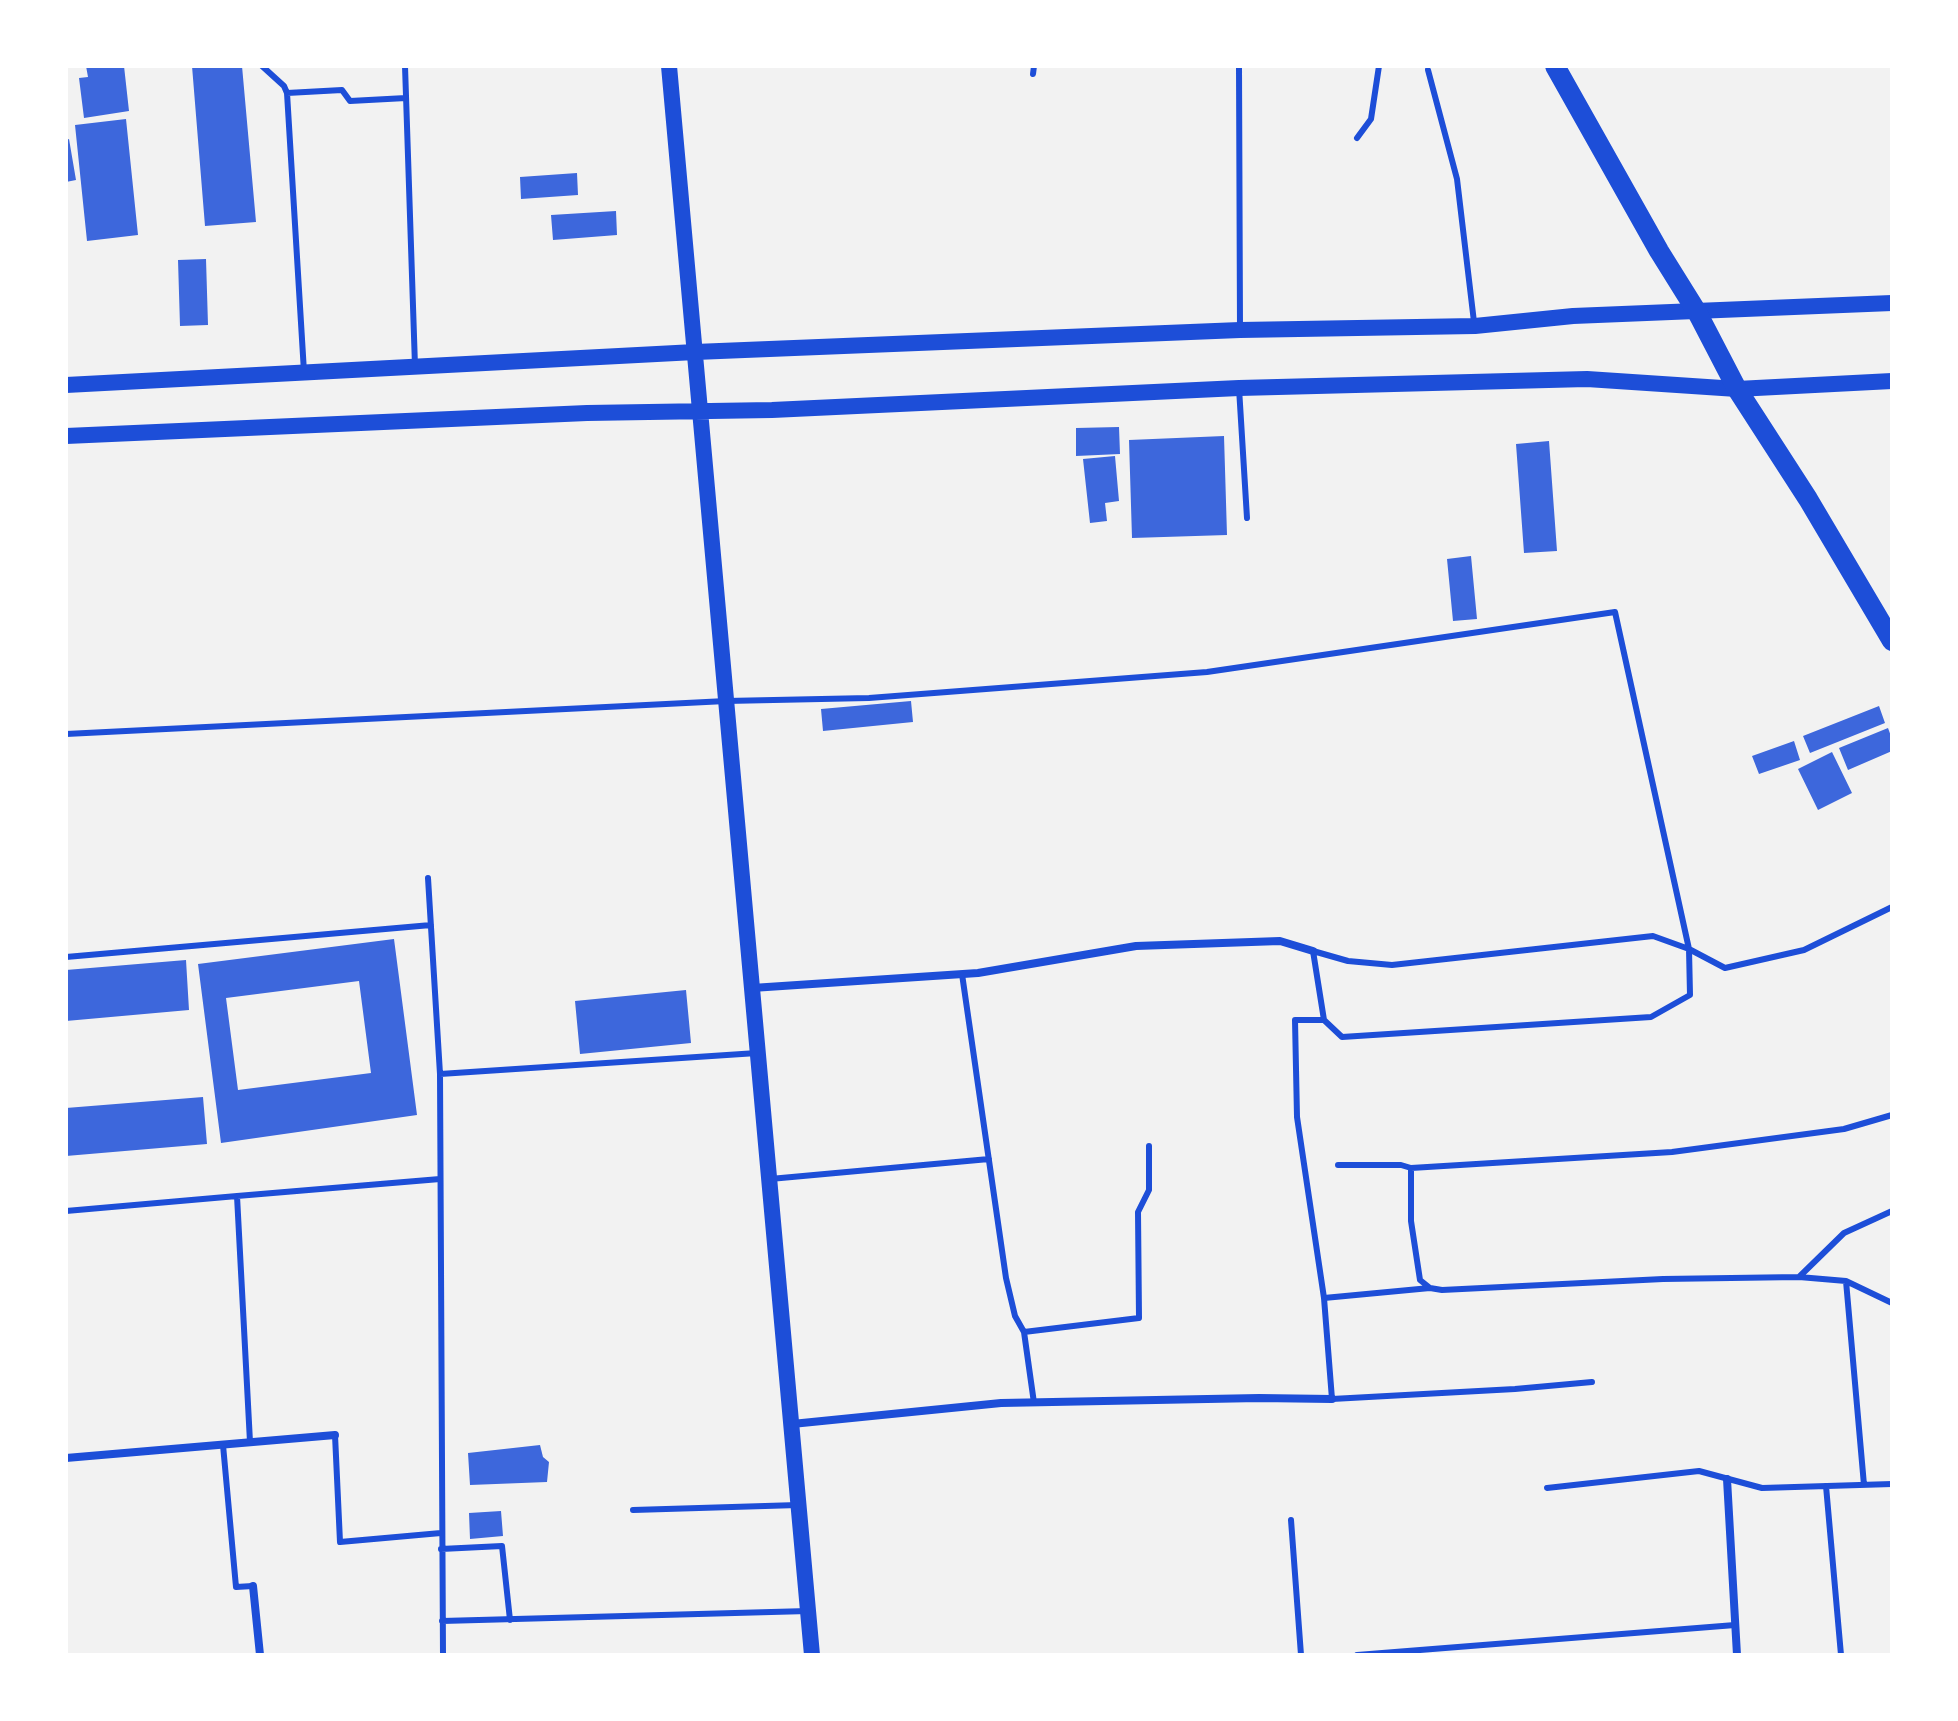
<!DOCTYPE html>
<html>
<head>
<meta charset="utf-8">
<style>
	body { margin:0 }
	#map { position:relative; width:1958px; height:1721px; overflow:hidden; background:#f2f2f2; font-family:"Alegreya Sans",sans-serif }
	canvas { display:block }
	.frame { position:absolute; inset:0; border:68px solid #fff; pointer-events:none }
</style>
</head>
<body>
<div id="map">
<canvas width="1958" height="1721"></canvas>
<div class="frame"></div>
</div>
<script>
const g = document.querySelector('canvas').getContext('2d');
g.lineJoin = 'round';
function paint(path, color) { g.fillStyle = color; g.fill(path, 'evenodd'); }
function trace(path, color, width, dash) { g.strokeStyle = color; g.lineWidth = width; g.lineCap = dash ? 'butt' : 'round'; g.setLineDash(dash || []); g.stroke(path); }
paint(new Path2D(`
	M 86,66 L 124,66 L 129,111 L 84,118 L 79,78 L 88,77 Z
	M 192,66 L 242,66 L 256,222 L 205,226 Z
	M 126,119 L 138,235 L 87,241 L 75,125 Z
	M 69,139 L 76,180 L 66,182 L 66,140 Z
	M 577,173 L 578,195 L 521,199 L 520,177 Z
	M 616,211 L 617,235 L 553,240 L 551,215 Z
	M 206,259 L 208,325 L 180,326 L 178,260 Z
	M 1119,427 L 1120,454 L 1076,456 L 1076,428 Z
	M 1224,436 L 1227,535 L 1132,538 L 1129,440 Z
	M 1549,441 L 1557,551 L 1524,553 L 1516,444 Z
	M 1115,456 L 1119,501 L 1105,503 L 1107,521 L 1090,523 L 1083,459 Z
	M 1471,556 L 1477,619 L 1453,621 L 1447,559 Z
	M 911,701 L 913,722 L 823,731 L 821,709 Z
	M 1879,706 L 1885,723 L 1810,753 L 1803,736 Z
	M 1888,728 L 1892,739 L 1892,751 L 1848,770 L 1839,748 Z
	M 1794,741 L 1800,760 L 1759,774 L 1752,756 Z
	M 1832,752 L 1852,793 L 1818,810 L 1798,769 Z
	M 394,939 L 417,1115 L 221,1143 L 198,964 ZM 359,981 L 371,1073 L 238,1090 L 226,998 Z
	M 186,960 L 189,1010 L 66,1021 L 66,970 Z
	M 686,990 L 691,1043 L 580,1054 L 575,1001 Z
	M 203,1097 L 207,1144 L 66,1156 L 66,1108 Z
	M 540,1445 L 543,1457 L 549,1462 L 547,1482 L 470,1485 L 468,1453 Z
	M 501,1511 L 503,1536 L 470,1539 L 469,1513 Z`), '#3d67dc');
trace(new Path2D(`
	M 262,66 L 284,86 L 287,93 L 304,372
	M 405,66 L 415,366
	M 1239,66 L 1240,330
	M 1428,70 L 1457,179 L 1474,322
	M 1033,74 L 1034,66
	M 287,93 L 342,90 L 350,101 L 406,98
	M 1357,138 L 1371,119 L 1379,66
	M 1239,388 L 1247,518
	M 66,734 L 726,701 L 869,698 L 1207,672 L 1615,612 L 1689,949 L 1690,995 L 1651,1017 L 1342,1037 L 1324,1020 L 1313,951 L 1348,961 L 1392,965 L 1653,936 L 1689,949 L 1725,968 L 1804,950 L 1892,907
	M 428,878 L 440,1074 L 757,1053
	M 66,957 L 431,925
	M 962,974 L 1006,1278 L 1015,1316 L 1024,1332
	M 1324,1020 L 1295,1020 L 1297,1117 L 1324,1298 L 1332,1399 L 1515,1389 L 1592,1382
	M 440,1074 L 443,1655
	M 1338,1165 L 1401,1165 L 1411,1168 L 1672,1152 L 1844,1129 L 1892,1115
	M 1411,1168 L 1411,1221 L 1420,1280 L 1430,1288 L 1442,1290 L 1663,1279 L 1799,1277 L 1846,1281 L 1892,1303
	M 770,1179 L 989,1159
	M 237,1196 L 440,1179
	M 66,1211 L 237,1196 L 250,1442
	M 1799,1277 L 1844,1233 L 1892,1211
	M 1846,1281 L 1864,1485
	M 1324,1298 L 1430,1288
	M 1034,1403 L 1024,1332 L 1139,1318 L 1138,1212 L 1149,1190 L 1149,1146
	M 335,1435 L 340,1542 L 441,1533
	M 223,1445 L 236,1587 L 253,1586
	M 1826,1486 L 1841,1655
	M 1547,1488 L 1699,1471 L 1762,1488 L 1892,1484
	M 633,1510 L 798,1505
	M 1291,1520 L 1301,1655
	M 441,1549 L 502,1546 L 510,1620
	M 442,1621 L 808,1611
	M 1357,1655 L 1735,1625`), '#1d4ed8', 6);
trace(new Path2D(`
	M 752,988 L 978,973 L 1136,946 L 1280,941 L 1313,951
	M 792,1424 L 1001,1403 L 1259,1398 L 1332,1399
	M 66,1458 L 335,1435
	M 1727,1479 L 1737,1655
	M 253,1586 L 260,1655`), '#1d4ed8', 8);
trace(new Path2D(`
	M 669,66 L 812,1655
	M 66,385 L 695,352 L 1240,330 L 1475,326 L 1573,316 L 1892,303
	M 66,436 L 587,413 L 772,410 L 1239,388 L 1587,379 L 1737,389 L 1892,381`), '#1d4ed8', 16);
trace(new Path2D(`
	M 1555,66 L 1659,251 L 1697,312 L 1737,389 L 1808,499 L 1892,641`), '#1d4ed8', 20);
</script>
</body>
</html>
